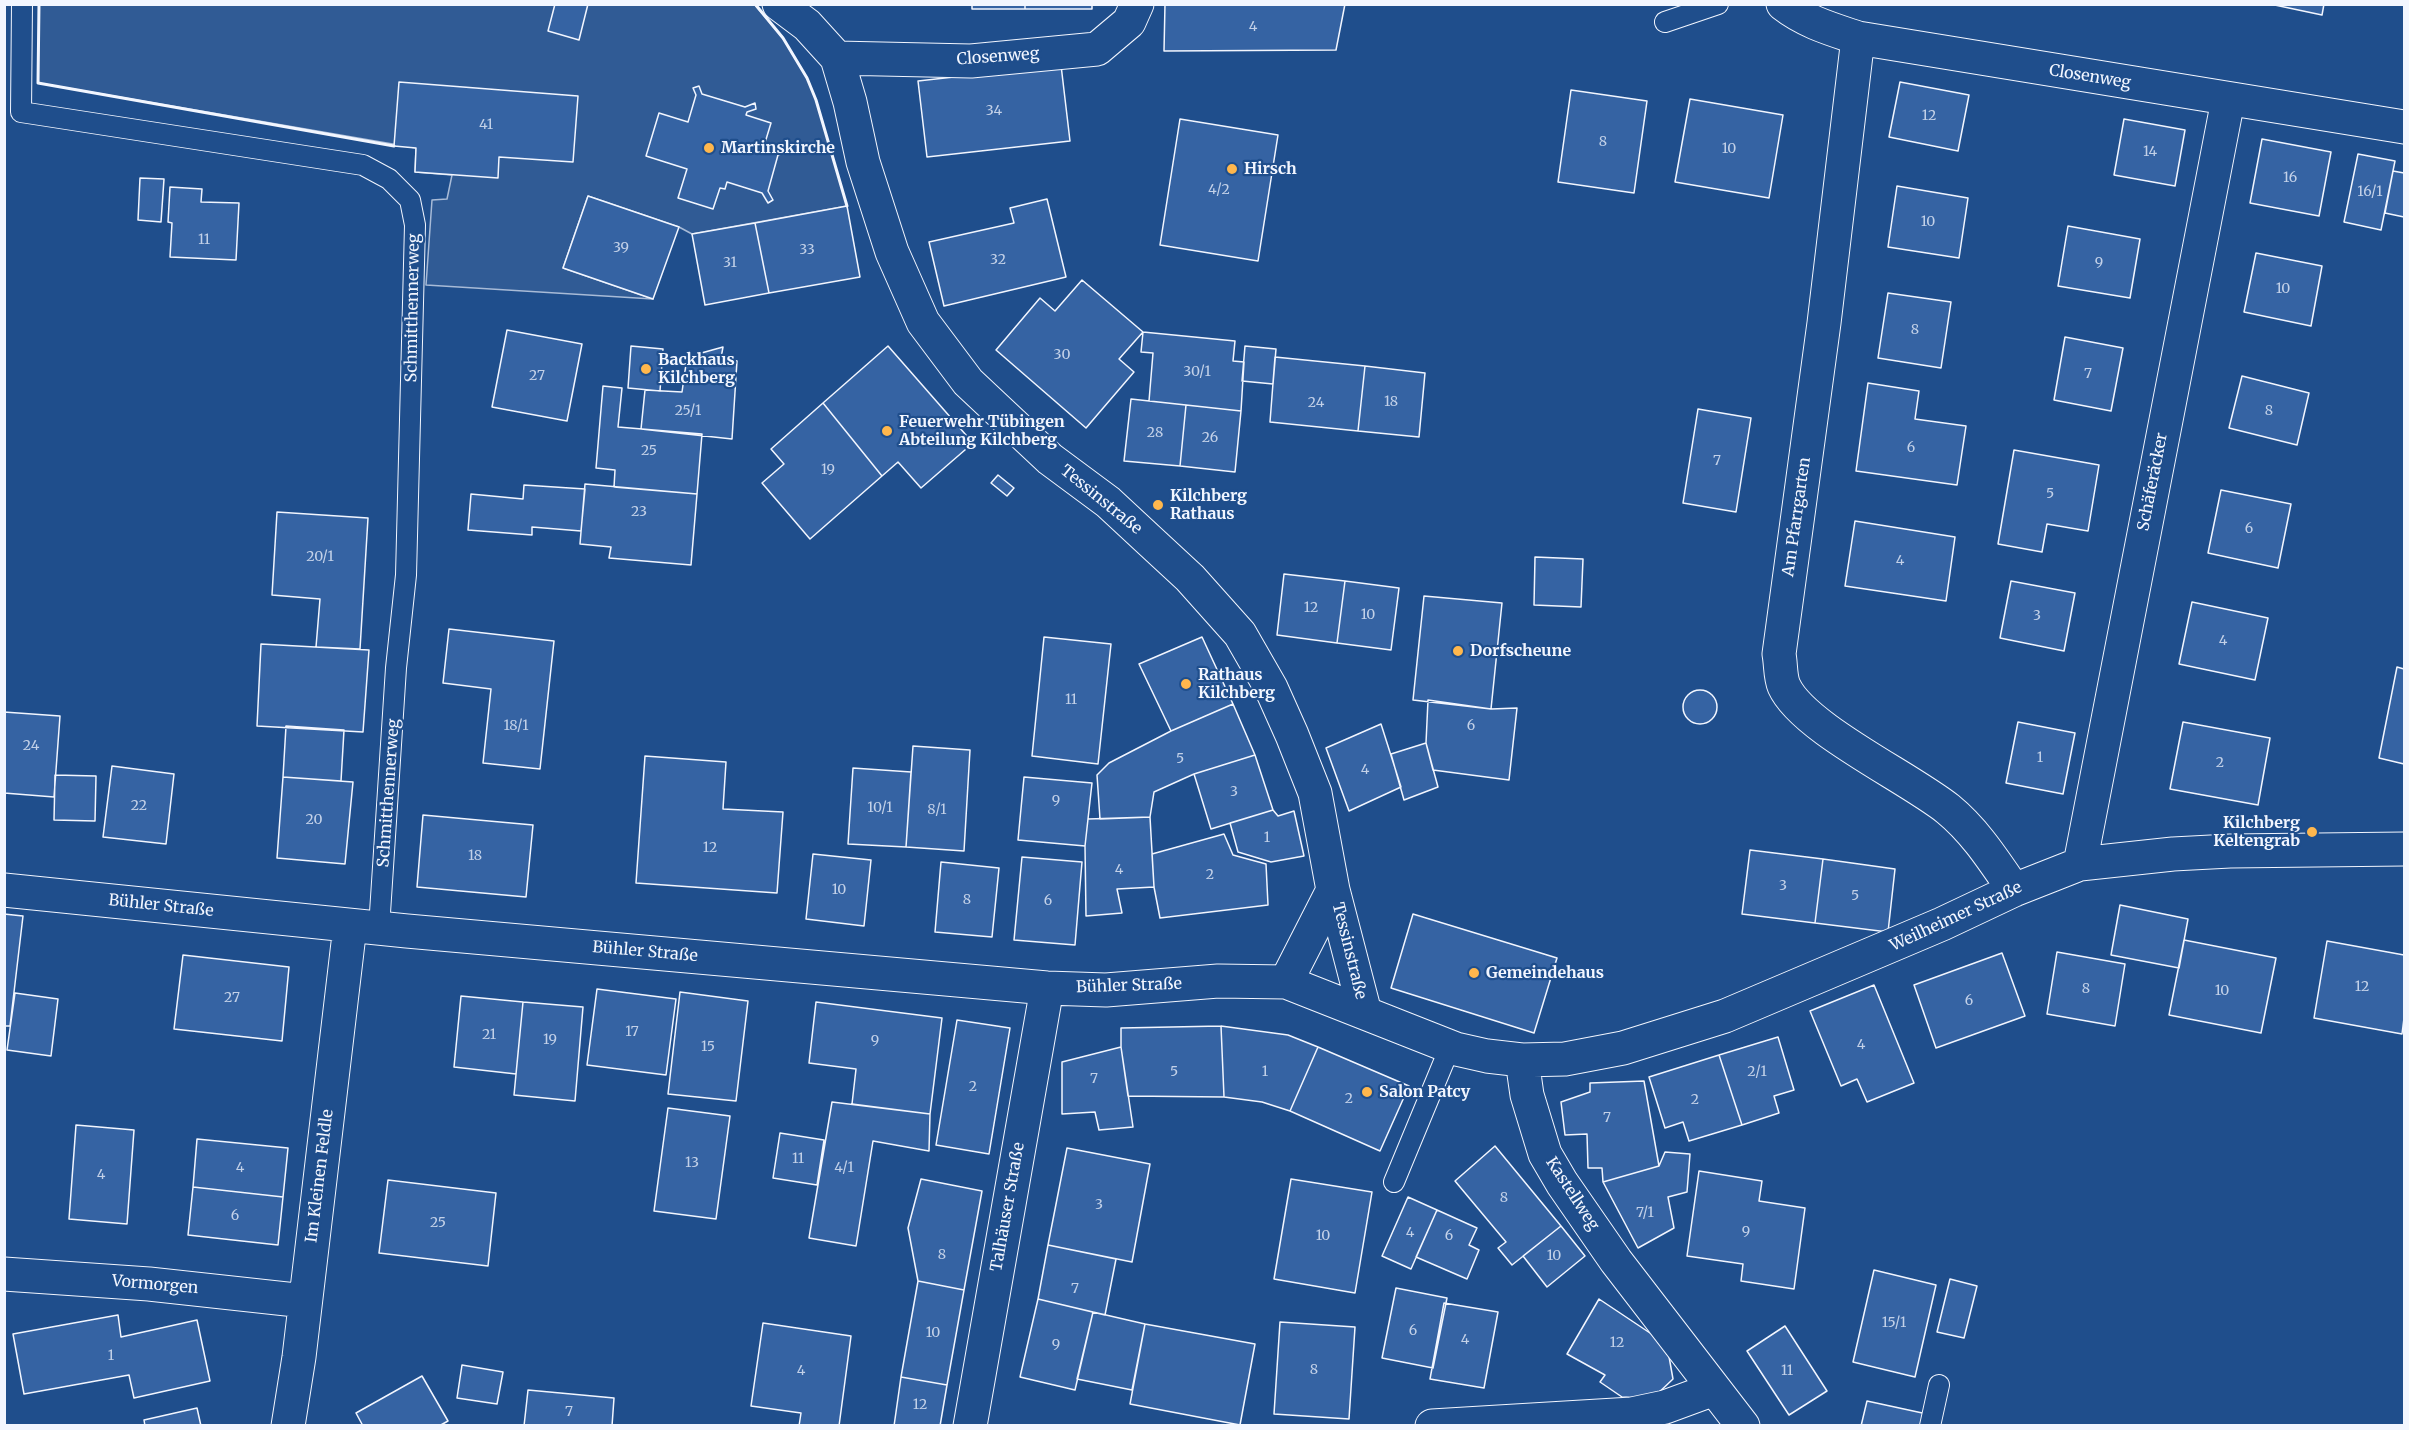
<!DOCTYPE html>
<html>
<head>
<meta charset="utf-8">
<style>
	body { margin:0 }
	#map { position:relative; width:2409px; height:1430px; overflow:hidden; background:#1f4e8c; font-family:Merriweather,serif }
	canvas { display:block }
	.frame { position:absolute; inset:0; border:6px solid #f2f6ff; pointer-events:none }
</style>
</head>
<body>
<div id="map">
<canvas width="2409" height="1430"></canvas>
<div class="frame"></div>
</div>
<script>
const g = document.querySelector('canvas').getContext('2d');
g.lineJoin = 'round';
function paint(path, color) { g.fillStyle = color; g.fill(path, 'evenodd'); }
function trace(path, color, width, dash) { g.strokeStyle = color; g.lineWidth = width; g.lineCap = dash ? 'butt' : 'round'; g.setLineDash(dash || []); g.stroke(path); }
function drawText(font, color, halo, rows, align = 'center') {
  g.font = font + ' Merriweather,serif'; g.lineWidth = 4.5; g.setLineDash([]); g.textBaseline = 'middle'; g.strokeStyle = halo; g.fillStyle = color; for (const [text, x, y, turn = 0] of rows) {
    g.save(); g.translate(x, y); g.rotate((+turn || 0) * Math.PI / 180); g.textAlign = isNaN(turn) ? turn : align; if (halo) g.strokeText(text, 0, 0); g.fillText(text, 0, 0); g.restore();
  }
}
const green = new Path2D(`
	M 39,5 L 755,5 L 783,38 L 807,78 L 816,100 L 847,206 L 692,234 L 679,227 L 588,196 L 563,268 L 653,299 L 426,285 L 432,200 L 447,199 L 452,175 L 415,172 L 416,148 L 38,83 Z`);
paint(green, '#305b95');
trace(green, '#a8bbd7', 1.5);
const building = new Path2D(`
	M 555,4 L 588,4 L 579,40 L 548,31 Z
	M 972,4 L 1025,4 L 1025,9 L 972,9 Z
	M 1025,4 L 1092,4 L 1092,9 L 1025,9 Z
	M 1165,4 L 1345,4 L 1336,50 L 1164,51 Z
	M 2270,4 L 2324,4 L 2322,15 Z
	M 1061,65 L 1070,141 L 927,157 L 918,81 Z
	M 399,82 L 578,96 L 573,162 L 499,157 L 498,178 L 415,172 L 416,148 L 394,146 Z
	M 1900,82 L 1969,95 L 1958,151 L 1889,137 Z
	M 699,86 L 702,94 L 745,107 L 755,103 L 756,109 L 747,112 L 746,115 L 771,123 L 764,146 L 774,149 L 785,146 L 788,152 L 778,155 L 768,191 L 773,200 L 768,203 L 762,193 L 727,182 L 725,189 L 720,188 L 713,209 L 678,198 L 687,169 L 646,156 L 659,113 L 688,122 L 696,95 L 693,88 Z
	M 1571,90 L 1647,101 L 1634,193 L 1558,182 Z
	M 1690,99 L 1783,115 L 1769,198 L 1675,182 Z
	M 1180,119 L 1278,135 L 1258,261 L 1160,245 Z
	M 2124,119 L 2185,130 L 2175,186 L 2114,175 Z
	M 2262,139 L 2331,152 L 2319,216 L 2250,203 Z
	M 2358,154 L 2395,161 L 2381,230 L 2344,222 Z
	M 2393,171 L 2404,173 L 2404,217 L 2385,213 Z
	M 140,178 L 164,179 L 161,222 L 138,220 Z
	M 1897,186 L 1968,198 L 1959,258 L 1888,247 Z
	M 170,187 L 202,189 L 201,202 L 239,203 L 236,260 L 170,257 L 172,223 L 168,222 Z
	M 588,196 L 679,227 L 653,299 L 563,268 Z
	M 1047,199 L 1066,277 L 944,306 L 929,242 L 1014,223 L 1010,208 Z
	M 847,206 L 860,277 L 769,293 L 755,223 Z
	M 755,223 L 769,293 L 705,305 L 692,234 Z
	M 2068,226 L 2140,239 L 2130,298 L 2058,286 Z
	M 2256,253 L 2322,266 L 2311,326 L 2244,312 Z
	M 1082,280 L 1143,332 L 1119,359 L 1134,372 L 1086,428 L 996,350 L 1040,298 L 1055,311 Z
	M 1888,293 L 1951,302 L 1941,368 L 1878,358 Z
	M 507,330 L 582,344 L 567,421 L 492,407 Z
	M 1143,332 L 1235,341 L 1233,361 L 1244,362 L 1241,411 L 1149,401 L 1153,353 L 1141,352 Z
	M 2065,337 L 2123,348 L 2111,411 L 2054,400 Z
	M 631,346 L 663,349 L 660,391 L 628,388 Z
	M 888,346 L 973,443 L 921,488 L 898,462 L 882,476 L 823,403 Z
	M 1245,346 L 1276,349 L 1273,384 L 1242,381 Z
	M 723,347 L 721,358 L 737,361 L 732,439 L 641,429 L 645,390 L 682,392 L 687,357 Z
	M 1275,357 L 1365,366 L 1358,431 L 1270,422 Z
	M 1365,366 L 1425,373 L 1419,437 L 1358,431 Z
	M 2242,376 L 2309,393 L 2297,445 L 2229,428 Z
	M 1868,383 L 1919,391 L 1915,419 L 1966,426 L 1957,485 L 1856,471 Z
	M 603,386 L 622,388 L 618,427 L 702,434 L 697,494 L 614,487 L 615,470 L 596,468 Z
	M 1131,399 L 1186,405 L 1180,466 L 1124,461 Z
	M 823,403 L 882,476 L 810,539 L 762,483 L 784,464 L 771,449 Z
	M 1186,405 L 1241,411 L 1235,472 L 1180,466 Z
	M 1698,409 L 1751,418 L 1736,512 L 1683,503 Z
	M 2014,450 L 2099,465 L 2088,531 L 2047,524 L 2042,552 L 1998,544 Z
	M 998,475 L 1014,488 L 1007,496 L 991,483 Z
	M 585,484 L 697,494 L 691,565 L 609,558 L 611,547 L 580,544 Z
	M 524,485 L 585,489 L 581,531 L 532,527 L 532,535 L 468,530 L 471,494 L 523,499 Z
	M 2221,490 L 2291,504 L 2278,568 L 2208,553 Z
	M 277,512 L 368,518 L 360,649 L 316,647 L 320,599 L 272,595 Z
	M 1855,521 L 1955,537 L 1946,601 L 1845,586 Z
	M 1535,557 L 1583,559 L 1581,607 L 1534,605 Z
	M 1284,574 L 1345,581 L 1337,643 L 1277,635 Z
	M 1345,581 L 1399,588 L 1391,650 L 1337,643 Z
	M 2011,581 L 2075,593 L 2064,651 L 2000,638 Z
	M 1424,596 L 1502,603 L 1491,709 L 1413,700 Z
	M 2192,602 L 2268,618 L 2255,680 L 2179,664 Z
	M 449,629 L 554,641 L 540,769 L 483,763 L 491,689 L 443,683 Z
	M 1044,637 L 1111,644 L 1098,764 L 1032,756 Z
	M 1202,637 L 1233,704 L 1171,731 L 1139,664 Z
	M 261,644 L 369,650 L 363,732 L 257,726 Z
	M 2397,667 L 2404,669 L 2404,764 L 2379,758 Z
	M1683 707a17 17 0 1 1 34 0a17 17 0 1 1-34 0Z
	M 1428,700 L 1491,709 L 1517,708 L 1509,780 L 1433,770 L 1426,743 Z
	M 1233,704 L 1255,755 L 1194,774 L 1154,792 L 1150,817 L 1100,819 L 1097,775 L 1109,763 L 1171,731 Z
	M 4,712 L 60,716 L 54,797 L 4,793 Z
	M 2018,722 L 2075,733 L 2063,794 L 2006,783 Z
	M 2183,722 L 2270,738 L 2258,805 L 2170,789 Z
	M 1381,724 L 1401,787 L 1349,811 L 1326,748 Z
	M 286,726 L 344,730 L 341,781 L 283,777 Z
	M 1426,743 L 1438,787 L 1404,800 L 1391,754 Z
	M 913,746 L 970,750 L 964,851 L 906,847 Z
	M 1255,755 L 1273,810 L 1211,829 L 1194,774 Z
	M 645,756 L 726,762 L 723,809 L 783,812 L 777,893 L 636,883 Z
	M 112,766 L 174,774 L 166,844 L 103,837 Z
	M 853,768 L 911,772 L 906,847 L 848,844 Z
	M 55,775 L 96,776 L 95,821 L 54,820 Z
	M 283,777 L 353,782 L 345,864 L 277,858 Z
	M 1024,777 L 1092,783 L 1085,846 L 1018,840 Z
	M 1273,810 L 1278,816 L 1294,811 L 1304,856 L 1271,862 L 1238,852 L 1230,823 Z
	M 423,815 L 533,825 L 526,897 L 417,887 Z
	M 1150,817 L 1154,887 L 1117,889 L 1122,913 L 1086,916 L 1085,846 L 1088,819 Z
	M 1224,834 L 1233,855 L 1266,864 L 1268,905 L 1160,918 L 1154,887 L 1152,854 Z
	M 1750,850 L 1823,859 L 1815,923 L 1742,914 Z
	M 813,854 L 871,860 L 864,926 L 806,919 Z
	M 1022,857 L 1082,862 L 1075,945 L 1014,940 Z
	M 1823,859 L 1895,869 L 1888,932 L 1815,923 Z
	M 941,862 L 999,868 L 992,937 L 935,932 Z
	M 2120,905 L 2188,919 L 2179,968 L 2111,955 Z
	M 4,914 L 23,916 L 10,1026 L 4,1026 Z
	M 1413,914 L 1557,958 L 1534,1033 L 1391,988 Z
	M 2184,940 L 2276,958 L 2261,1033 L 2169,1015 Z
	M 2327,941 L 2404,955 L 2404,1018 L 2402,1034 L 2314,1018 Z
	M 2057,952 L 2125,964 L 2115,1026 L 2047,1014 Z
	M 2002,953 L 2025,1016 L 1936,1048 L 1914,985 Z
	M 183,955 L 289,967 L 282,1041 L 174,1029 Z
	M 1874,985 L 1914,1083 L 1867,1102 L 1857,1079 L 1841,1086 L 1810,1011 Z
	M 597,989 L 676,999 L 666,1075 L 587,1065 Z
	M 680,992 L 748,1001 L 736,1101 L 668,1094 Z
	M 15,993 L 58,999 L 51,1056 L 7,1050 Z
	M 461,996 L 523,1002 L 516,1074 L 454,1067 Z
	M 523,1002 L 583,1007 L 575,1101 L 514,1095 Z
	M 816,1002 L 942,1018 L 930,1114 L 852,1104 L 856,1069 L 809,1063 Z
	M 957,1020 L 1010,1028 L 989,1154 L 936,1145 Z
	M 1221,1026 L 1224,1097 L 1128,1096 L 1121,1047 L 1121,1028 Z
	M 1221,1026 L 1288,1035 L 1318,1047 L 1290,1111 L 1262,1102 L 1224,1097 Z
	M 1778,1037 L 1794,1090 L 1774,1096 L 1779,1113 L 1742,1125 L 1719,1055 Z
	M 1121,1047 L 1133,1127 L 1099,1130 L 1095,1112 L 1062,1114 L 1062,1062 Z
	M 1318,1047 L 1409,1086 L 1380,1151 L 1290,1111 Z
	M 1719,1055 L 1742,1125 L 1689,1141 L 1683,1122 L 1665,1128 L 1649,1077 Z
	M 1644,1081 L 1659,1166 L 1603,1182 L 1602,1168 L 1588,1168 L 1587,1134 L 1565,1135 L 1561,1102 L 1590,1092 L 1590,1083 Z
	M 832,1102 L 930,1114 L 929,1151 L 873,1141 L 856,1246 L 809,1238 Z
	M 668,1108 L 730,1116 L 716,1219 L 654,1211 Z
	M 76,1125 L 134,1130 L 127,1224 L 69,1219 Z
	M 780,1133 L 824,1140 L 817,1185 L 773,1178 Z
	M 197,1139 L 288,1148 L 283,1197 L 193,1187 Z
	M 1495,1146 L 1561,1226 L 1512,1265 L 1498,1248 L 1506,1242 L 1455,1181 Z
	M 1067,1148 L 1150,1164 L 1132,1262 L 1048,1245 Z
	M 1665,1152 L 1690,1154 L 1687,1192 L 1668,1197 L 1674,1228 L 1638,1248 L 1603,1182 L 1659,1166 Z
	M 1699,1171 L 1762,1181 L 1759,1201 L 1805,1208 L 1794,1289 L 1741,1281 L 1743,1264 L 1687,1256 Z
	M 921,1179 L 982,1191 L 964,1290 L 918,1281 L 908,1228 Z
	M 1291,1179 L 1372,1192 L 1355,1293 L 1274,1279 Z
	M 388,1180 L 496,1193 L 488,1266 L 379,1253 Z
	M 193,1187 L 283,1197 L 278,1245 L 188,1235 Z
	M 1408,1197 L 1437,1210 L 1411,1269 L 1382,1256 Z
	M 1437,1210 L 1477,1228 L 1469,1245 L 1479,1250 L 1467,1279 L 1416,1257 Z
	M 1561,1226 L 1585,1256 L 1547,1287 L 1523,1256 Z
	M 1048,1245 L 1116,1259 L 1105,1315 L 1038,1299 Z
	M 1874,1270 L 1936,1285 L 1915,1377 L 1853,1362 Z
	M 1950,1279 L 1977,1286 L 1964,1338 L 1937,1332 Z
	M 918,1281 L 964,1290 L 947,1385 L 901,1377 Z
	M 1396,1288 L 1447,1298 L 1433,1368 L 1382,1358 Z
	M 1038,1299 L 1093,1312 L 1075,1390 L 1020,1377 Z
	M 1599,1299 L 1653,1335 L 1668,1351 L 1673,1379 L 1652,1399 L 1622,1397 L 1600,1382 L 1605,1375 L 1567,1354 Z
	M 1444,1303 L 1498,1312 L 1484,1388 L 1430,1379 Z
	M 1093,1312 L 1145,1324 L 1132,1390 L 1077,1379 Z
	M 118,1315 L 121,1337 L 197,1320 L 210,1381 L 134,1398 L 129,1375 L 24,1394 L 13,1334 Z
	M 1280,1322 L 1355,1327 L 1349,1419 L 1274,1414 Z
	M 763,1323 L 851,1336 L 839,1426 L 799,1426 L 801,1413 L 751,1406 Z
	M 1145,1324 L 1255,1344 L 1240,1425 L 1130,1404 Z
	M 1785,1326 L 1827,1391 L 1789,1415 L 1747,1351 Z
	M 462,1365 L 503,1372 L 497,1404 L 457,1398 Z
	M 422,1376 L 448,1421 L 439,1426 L 363,1426 L 356,1413 Z
	M 901,1377 L 947,1385 L 940,1426 L 894,1426 Z
	M 528,1390 L 614,1398 L 612,1426 L 524,1426 Z
	M 1867,1401 L 1927,1414 L 1924,1426 L 1861,1426 Z
	M 197,1408 L 201,1426 L 145,1426 L 144,1420 Z`);
paint(building, '#3563a3');
trace(building, '#f2f6ff', 1.5);
const service = new Path2D(`
	M 22,4 L 21,112 L 363,165 L 389,179 L 410,200 L 415,225 L 406,575 L 396,668 L 379,928
	M 1665,22 L 1718,4
	M 1394,1182 L 1450,1047
	M 1930,1426 L 1939,1385`);
const minor = new Path2D(`
	M 779,4 L 807,25 L 837,58 L 850,102 L 863,162 L 892,252 L 923,322 L 968,382 L 1050,459 L 1108,502 L 1150,541 L 1190,578 L 1240,634 L 1271,688 L 1292,735 L 1315,793 L 1333,890 L 1365,1013
	M 1783,4 C 1806,22 1831,29 1858,38 L 2404,127
	M 1858,38 L 1824,323 L 1779,654 C 1781,664 1780,677 1784,686 C 1803,728 1908,777 1948,809 C 1975,831 1994,861 2014,890
	M 837,58 L 971,61 L 1097,49 L 1129,22 L 1137,4
	M 2080,864 L 2228,100
	M 4,890 L 407,931 L 1047,988 L 1106,990 L 1218,981 L 1286,982 L 1456,1049 L 1487,1056 L 1522,1060 L 1565,1059 L 1623,1048 L 1725,1016 L 1942,924 L 2014,890 L 2080,864 L 2173,854 L 2230,851 L 2404,849
	M 1286,982 L 1333,890
	M 1522,1060 L 1527,1095 L 1545,1154 L 1562,1183 L 1616,1261 L 1743,1426
	M 4,1274 L 149,1284 L 305,1301
	M 288,1426 L 299,1357 L 350,926
	M 970,1426 L 1047,988
	M 1432,1426 L 1632,1414 L 1665,1407 L 1714,1389`);
trace(service, '#f2f6ff', 22);
trace(minor, '#f2f6ff', 35);
trace(service, '#1f4e8c', 20);
trace(minor, '#1f4e8c', 33);
trace(new Path2D(`
	M 39,4 L 38,83 L 394,146
	M 755,4 L 783,38 L 807,78 L 816,100 L 847,206`), '#f2f6ff', 3);
for (const [x, y, r, color] of [
	[709,148,6,"#ffb74d"],
	[1232,169,6,"#ffb74d"],
	[646,369,6,"#ffb74d"],
	[887,431,6,"#ffb74d"],
	[1158,505,6,"#ffb74d"],
	[1458,651,6,"#ffb74d"],
	[1186,684,6,"#ffb74d"],
	[2312,832,6,"#ffb74d"],
	[1474,973,6,"#ffb74d"],
	[1367,1092,6,"#ffb74d"]
]) { const dot = new Path2D(); dot.arc(x, y, r, 0, 2 * Math.PI); g.fillStyle = color; g.fill(dot); trace(dot, '#1f4e8c', 2); }
drawText('14px', '#c3d1e8', null, [
	["4",1253,27],
	["34",994,111],
	["12",1929,116],
	["41",486,125],
	["8",1603,142],
	["10",1729,149],
	["14",2150,152],
	["16",2290,178],
	["4/2",1219,190],
	["16/1",2370,192],
	["10",1928,222],
	["11",204,240],
	["39",621,248],
	["33",807,250],
	["32",998,260],
	["31",730,263],
	["9",2099,263],
	["10",2283,289],
	["8",1915,330],
	["30",1062,355],
	["30/1",1197,372],
	["7",2088,374],
	["27",537,376],
	["18",1391,402],
	["24",1316,403],
	["25/1",688,411],
	["8",2269,411],
	["28",1155,433],
	["26",1210,438],
	["6",1911,448],
	["25",649,451],
	["7",1717,461],
	["19",828,470],
	["5",2050,494],
	["23",639,512],
	["6",2249,529],
	["20/1",320,557],
	["4",1900,561],
	["12",1311,608],
	["10",1368,615],
	["3",2037,616],
	["4",2223,641],
	["11",1071,700],
	["18/1",516,726],
	["6",1471,726],
	["24",31,746],
	["1",2040,758],
	["5",1180,759],
	["2",2220,763],
	["4",1365,770],
	["3",1234,792],
	["9",1056,801],
	["22",139,806],
	["10/1",880,808],
	["8/1",937,810],
	["20",314,820],
	["1",1267,838],
	["12",710,848],
	["18",475,856],
	["4",1119,870],
	["2",1210,875],
	["3",1783,886],
	["10",839,890],
	["5",1855,896],
	["8",967,900],
	["6",1048,901],
	["12",2362,987],
	["8",2086,989],
	["10",2222,991],
	["27",232,998],
	["6",1969,1001],
	["17",632,1032],
	["21",489,1035],
	["19",550,1040],
	["9",875,1041],
	["4",1861,1045],
	["15",708,1047],
	["5",1174,1072],
	["1",1265,1072],
	["2/1",1757,1072],
	["7",1094,1079],
	["2",973,1087],
	["2",1349,1099],
	["2",1695,1100],
	["7",1607,1118],
	["11",798,1159],
	["13",692,1163],
	["4",240,1168],
	["4/1",844,1168],
	["4",101,1175],
	["8",1504,1198],
	["3",1099,1205],
	["7/1",1645,1213],
	["6",235,1216],
	["25",438,1223],
	["9",1746,1232],
	["4",1410,1233],
	["10",1323,1236],
	["6",1449,1236],
	["8",942,1255],
	["10",1554,1256],
	["7",1075,1289],
	["15/1",1894,1323],
	["6",1413,1331],
	["10",933,1333],
	["4",1465,1340],
	["12",1617,1343],
	["9",1056,1345],
	["1",111,1356],
	["8",1314,1370],
	["4",801,1371],
	["11",1787,1371],
	["12",920,1405],
	["7",569,1412]
]);
drawText('16px', '#f2f6ff', '#1f4e8c', [
	["Closenweg",998,57,-4],
	["Closenweg",2090,77,9],
	["Schmitthennerweg",413,308,-89],
	["Schäferäcker",2153,482,-79],
	["Tessinstraße",1101,500,39],
	["Am Pfarrgarten",1797,517,-82],
	["Schmitthennerweg",389,793,-86],
	["Bühler Straße",161,906,6],
	["Weilheimer Straße",1956,917,-25],
	["Tessinstraße",1349,951,76],
	["Bühler Straße",645,952,5],
	["Bühler Straße",1129,986,-2],
	["Im Kleinen Feldle",320,1176,-83],
	["Kastellweg",1572,1194,57],
	["Talhäuser Straße",1008,1207,-80],
	["Vormorgen",155,1285,5]
]);
drawText('bold 16px', '#f2f6ff', '#1f4e8c', [
	["Martinskirche",721,148],
	["Hirsch",1244,169],
	["Backhaus",658,360],
	["Kilchberg",658,378],
	["Feuerwehr Tübingen",899,422],
	["Abteilung Kilchberg",899,440],
	["Kilchberg",1170,496],
	["Rathaus",1170,514],
	["Dorfscheune",1470,651],
	["Rathaus",1198,675],
	["Kilchberg",1198,693],
	["Kilchberg",2300,823,"right"],
	["Keltengrab",2300,841,"right"],
	["Gemeindehaus",1486,973],
	["Salon Patcy",1379,1092]
], 'left');
</script>
</body>
</html>
